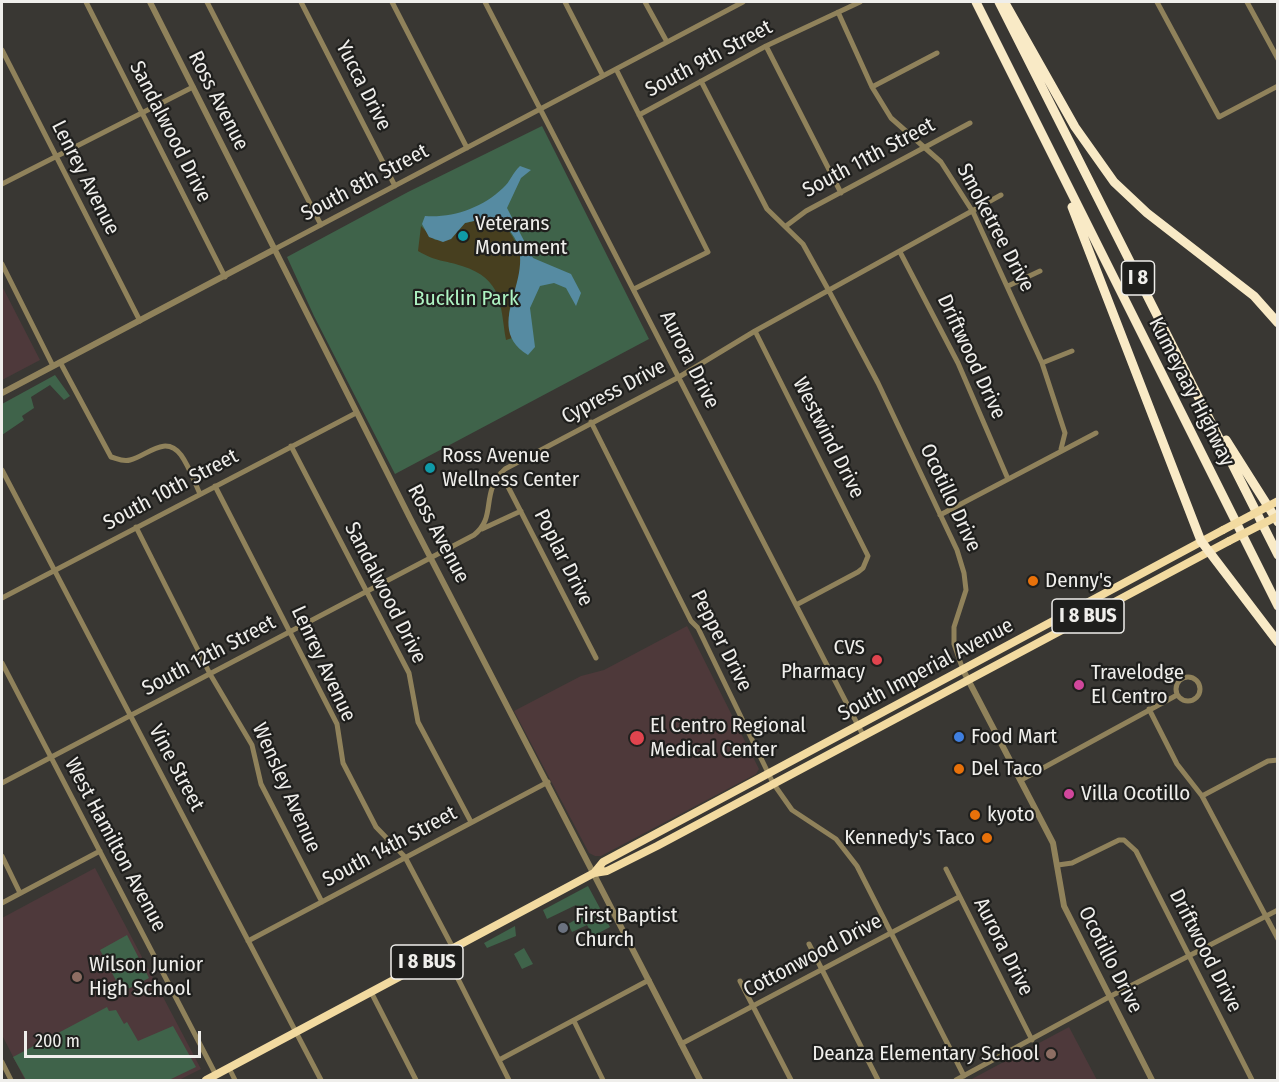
<!DOCTYPE html>
<html>
<head>
<meta charset="utf-8">
<style>
	body { margin:0 }
	#map { position:relative; width:1279px; height:1082px; overflow:hidden; background:#393733; font-family:"Fira Sans Condensed",sans-serif }
	canvas { display:block }
	.frame { position:absolute; inset:0; border:3px solid #efeeeb; pointer-events:none }
	.scale { position:absolute; left:24px; top:1031px; width:177px; height:27px; box-sizing:border-box; border:3px solid #efeeeb; border-top:0; padding-left:8px; font-size:18px; line-height:21px; white-space:nowrap; color:#efeeeb; -webkit-text-stroke:4px #1f1f1d; paint-order:stroke }
</style>
</head>
<body>
<div id="map">
<canvas width="1279" height="1082"></canvas>
<div class="frame"></div>
<div class="scale">200 m</div>
</div>
<script>
const g = document.querySelector('canvas').getContext('2d');
g.lineJoin = 'round';
function paint(path, color) { g.fillStyle = color; g.fill(path, 'evenodd'); }
function trace(path, color, width, dash) { g.strokeStyle = color; g.lineWidth = width; g.lineCap = dash ? 'butt' : 'round'; g.setLineDash(dash || []); g.stroke(path); }
function drawText(font, color, halo, rows, align = 'center') {
  g.font = font + ' "Fira Sans Condensed",sans-serif'; g.lineWidth = 4.5; g.setLineDash([]); g.textBaseline = 'middle'; g.strokeStyle = halo; g.fillStyle = color; for (const [text, x, y, turn = 0] of rows) {
    g.save(); g.translate(x, y); g.rotate((+turn || 0) * Math.PI / 180); g.textAlign = isNaN(turn) ? turn : align; if (halo) g.strokeText(text, 0, 0); g.fillText(text, 0, 0); g.restore();
  }
}
paint(new Path2D(`
	M 2,286 L 40,360 L 2,380 Z
	M 95,868 L 201,1069 L 179,1080 L 25,1080 L 2,1035 L 2,918 Z
	M 1069,1027 L 1097,1080 L 970,1080 Z`), '#4e393b');
paint(new Path2D(`
	M 687,626 L 759,769 L 756,774 L 601,856 L 595,856 L 589,853 L 514,711 L 581,676 L 604,670 Z`), '#4e393a');
paint(new Path2D(`
	M 542,126 L 649,339 L 395,474 L 314,316 L 287,257 L 408,192 Z
	M 55,375 L 70,396 L 64,400 L 50,385 L 31,397 L 34,408 L 22,416 L 24,420 L 2,435 L 2,404 Z
	M 588,886 L 610,927 L 593,936 L 587,925 L 572,932 L 568,924 L 582,916 L 576,905 L 547,919 L 543,910 Z
	M 515,926 L 516,936 L 487,948 L 484,943 Z
	M 127,935 L 149,978 L 122,992 L 100,950 Z
	M 524,948 L 533,964 L 522,969 L 514,954 Z
	M 107,1007 L 109,1011 L 116,1010 L 124,1024 L 127,1022 L 138,1041 L 173,1026 L 196,1067 L 169,1080 L 26,1080 L 13,1057 Z`), '#3f634a');
paint(new Path2D(`
	M 479,220 L 482,226 L 502,222 C 547,276 497,288 512,338 L 506,340 C 500,304 503,279 462,266 C 444,260 437,262 418,251 L 421,226 L 435,240 L 451,239 L 465,223 Z`), '#473f1f');
paint(new Path2D(`
	M 520,166 L 531,170 L 521,178 L 507,208 L 533,258 L 571,274 L 581,293 L 576,306 L 566,288 L 554,283 L 540,286 L 530,308 L 535,347 L 528,355 C 474,322 556,263 499,221 L 482,226 L 478,220 L 465,223 L 451,239 L 443,242 L 429,237 L 422,224 L 425,216 C 453,218 482,208 503,188 C 510,182 513,172 520,166 Z`), '#568ba2');
trace(new Path2D(`
	M 86,2 L 225,277
	M 207,2 L 321,225
	M 301,2 L 395,186
	M 392,2 L 467,148
	M 485,2 L 863,735
	M 565,2 L 603,76
	M 645,2 L 667,42
	M 1157,2 L 1219,117 L 1278,86
	M 1247,2 L 1278,59
	M 838,12 L 872,87 L 891,118 L 941,162 L 973,212 L 1042,363 L 1065,433 L 1061,449
	M 766,46 L 841,193
	M 2,50 L 140,321
	M 616,69 L 708,252 L 634,289
	M 701,81 L 767,209 L 803,244 L 829,291 L 878,383 L 957,550 L 964,573 L 966,590 L 954,627 L 954,644 L 963,670
	M 872,87 L 937,53
	M 639,115 L 766,46 L 860,2
	M 2,184 L 193,87
	M 786,226 L 806,211 L 970,123
	M 275,249 L 743,2
	M 900,252 L 958,363 L 1008,479
	M 2,264 L 53,366
	M 1008,286 L 1040,271
	M 755,331 L 868,556 L 863,568 L 858,572 L 796,605
	M 60,362 L 111,457 C 118,459 123,462 130,460 C 147,456 165,434 181,455 C 189,466 194,481 200,494
	M 1042,363 L 1072,351
	M 591,422 L 691,621 L 698,628 L 773,783 L 792,810 L 836,839 L 857,866 L 964,1076
	M 291,446 L 409,673 L 418,722 L 471,822
	M 2,470 L 321,1080
	M 501,473 L 596,658
	M 215,486 L 337,724 L 343,763 L 376,827 L 405,857 L 453,948
	M 940,515 L 1096,433
	M 136,527 L 210,674 L 252,745 L 261,784 L 322,902
	M 482,529 L 521,511
	M 2,598 L 356,413
	M 2,663 L 216,1075
	M1176 689a12 12 0 1 1 24 0a12 12 0 1 1-24 0Z
	M 1149,709 L 1177,764 L 1202,796 L 1278,939
	M 1021,780 L 1177,695
	M 2,783 L 474,535 C 498,516 479,493 505,469 L 679,377 L 755,331 L 1001,195
	M 1202,796 L 1268,761 L 1278,760
	M 2,856 L 20,893
	M 1058,865 L 1072,863 L 1119,840 L 1124,840 L 1136,851 L 1252,1080
	M 946,869 L 1032,1040
	M 2,903 L 100,851
	M 248,941 L 548,782
	M 809,944 L 878,1080
	M 445,953 L 509,1080
	M 740,981 L 791,1080
	M 371,992 L 416,1080
	M 574,1021 L 603,1080
	M 681,1044 L 959,897
	M 499,1060 L 649,980
	M 2,1062 L 11,1080
	M 229,1068 L 235,1080
	M 956,1080 L 1109,997 L 1278,910`), '#90825b', 5);
trace(new Path2D(`
	M 150,2 L 410,518 L 700,1080
	M 2,393 L 275,249
	M 963,670 L 1053,843 L 1064,906 L 1152,1080`), '#90825b', 6);
trace(new Path2D(`
	M 594,873 L 603,862 L 1223,530
	M 206,1080 L 594,873 L 607,871 L 657,846 L 1229,541`), '#f2daa0', 8);
trace(new Path2D(`
	M 976,2 L 1278,606
	M 999,2 L 1278,555
	M 1005,3 L 1075,127 L 1114,182 L 1147,213 L 1254,296 L 1278,323
	M 1072,207 L 1201,541 L 1278,642
	M 1226,440 L 1278,522`), '#f9eac6', 9);
trace(new Path2D(`
	M 1223,530 L 1278,501
	M 1229,541 L 1278,516`), '#f2daa0', 8);
for (const [x, y, r, color] of [
	[463,236,6,"#0f9aa8"],
	[430,468,6,"#0f9aa8"],
	[1033,581,6,"#e8710a"],
	[877,660,6,"#e0444e"],
	[1079,685,6,"#d1479c"],
	[959,737,6,"#3f7fe0"],
	[637,738,8,"#e0444e"],
	[959,769,6,"#e8710a"],
	[1069,794,6,"#d1479c"],
	[975,815,6,"#e8710a"],
	[987,838,6,"#e8710a"],
	[563,928,6,"#6b7280"],
	[77,977,6,"#8d6e63"],
	[1051,1054,6,"#8d6e63"]
]) { const dot = new Path2D(); dot.arc(x, y, r, 0, 2 * Math.PI); g.fillStyle = color; g.fill(dot); trace(dot, '#1f1f1d', 2); }
for (const [x, y, w] of [
	[1138,278,33],
	[1088,616,72],
	[427,962,72]
]) { const box = new Path2D(); box.roundRect(x - w / 2, y - 17, w, 34, 4.5); g.fillStyle = '#1f1f1d'; g.fill(box); trace(box, '#efeeeb', 1.5); }
drawText('bold 20px', '#efeeeb', null, [
	["I 8",1138,278],
	["I 8 BUS",1088,616],
	["I 8 BUS",427,962]
]);
drawText('21px', '#efeeeb', '#1f1f1d', [
	["South 9th Street",709,59,-28],
	["Yucca Drive",363,86,63],
	["Ross Avenue",218,101,63],
	["Sandalwood Drive",170,132,63],
	["South 11th Street",869,158,-28],
	["Lenrey Avenue",85,178,63],
	["South 8th Street",365,183,-28],
	["Smoketree Drive",995,228,62],
	["Driftwood Drive",971,357,65],
	["Aurora Drive",689,360,63],
	["Cypress Drive",614,392,-28],
	["Kumeyaay Highway",1191,392,63],
	["Westwind Drive",828,438,63],
	["South 10th Street",171,490,-28],
	["Ocotillo Drive",950,498,65],
	["Ross Avenue",438,534,62],
	["Poplar Drive",563,558,63],
	["Sandalwood Drive",385,593,63],
	["Pepper Drive",721,641,63],
	["South 12th Street",209,656,-28],
	["Lenrey Avenue",323,664,65],
	["South Imperial Avenue",926,670,-28],
	["Vine Street",176,768,62],
	["Wensley Avenue",286,788,66],
	["West Hamilton Avenue",115,845,62],
	["South 14th Street",390,847,-28],
	["Aurora Drive",1003,947,63],
	["Driftwood Drive",1205,951,63],
	["Cottonwood Drive",813,956,-28],
	["Ocotillo Drive",1110,960,63]
]);
drawText('21px', '#efeeeb', '#1f1f1d', [
	["Veterans",475,224],
	["Monument",475,248],
	["Ross Avenue",442,456],
	["Wellness Center",442,480],
	["Denny's",1045,581],
	["CVS",865,648,"right"],
	["Pharmacy",865,672,"right"],
	["Travelodge",1091,673],
	["El Centro",1091,697],
	["El Centro Regional",650,726],
	["Medical Center",650,750],
	["Food Mart",971,737],
	["Del Taco",971,769],
	["Villa Ocotillo",1081,794],
	["kyoto",987,815],
	["Kennedy's Taco",975,838,"right"],
	["First Baptist",575,916],
	["Church",575,940],
	["Wilson Junior",89,965],
	["High School",89,989],
	["Deanza Elementary School",1039,1054,"right"]
], 'left');
drawText('21px', '#aef3c2', '#1f1f1d', [
	["Bucklin Park",466,299]
]);
</script>
</body>
</html>
